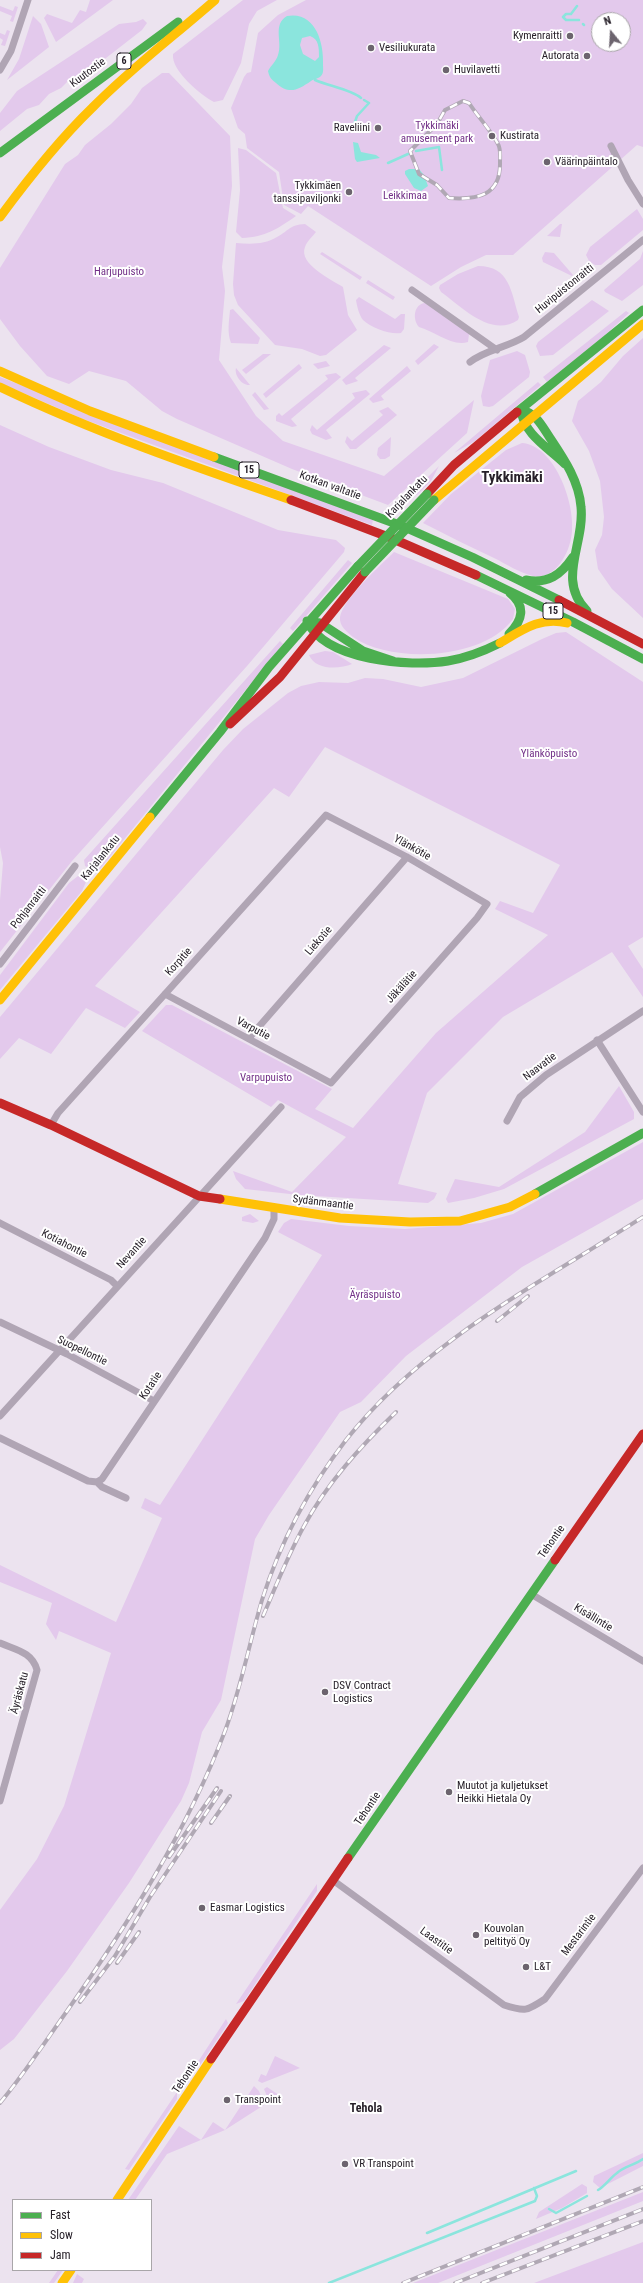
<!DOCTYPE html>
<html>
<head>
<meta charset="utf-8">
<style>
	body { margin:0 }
	#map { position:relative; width:643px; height:2283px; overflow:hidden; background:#ece3ef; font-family:"Roboto Condensed",sans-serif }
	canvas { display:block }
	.legend { position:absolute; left:12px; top:2199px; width:140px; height:72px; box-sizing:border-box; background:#fff; border:1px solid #a9a6a9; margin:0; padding:5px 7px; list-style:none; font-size:12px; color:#272029 }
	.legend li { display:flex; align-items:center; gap:8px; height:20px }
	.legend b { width:20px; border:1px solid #a9a6a9 }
	.north { position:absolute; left:591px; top:12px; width:40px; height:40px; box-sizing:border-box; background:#fff; border:1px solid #a9a6a9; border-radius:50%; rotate:342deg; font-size:11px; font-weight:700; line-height:16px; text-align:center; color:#272029 }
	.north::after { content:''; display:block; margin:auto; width:14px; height:18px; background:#6c646e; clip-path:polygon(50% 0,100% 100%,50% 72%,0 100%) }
</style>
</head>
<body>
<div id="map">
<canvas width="643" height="2283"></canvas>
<ul class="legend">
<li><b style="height:5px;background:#4caf50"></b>Fast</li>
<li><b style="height:5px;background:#ffc107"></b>Slow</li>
<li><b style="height:5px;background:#c62828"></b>Jam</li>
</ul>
<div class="north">N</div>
</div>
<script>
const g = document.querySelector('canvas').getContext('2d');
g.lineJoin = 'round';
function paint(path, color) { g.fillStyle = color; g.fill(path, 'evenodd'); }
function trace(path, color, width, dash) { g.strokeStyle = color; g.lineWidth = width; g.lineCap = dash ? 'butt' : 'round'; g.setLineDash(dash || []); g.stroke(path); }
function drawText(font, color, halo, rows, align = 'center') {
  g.font = font + ' "Roboto Condensed",sans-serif'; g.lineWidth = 4; g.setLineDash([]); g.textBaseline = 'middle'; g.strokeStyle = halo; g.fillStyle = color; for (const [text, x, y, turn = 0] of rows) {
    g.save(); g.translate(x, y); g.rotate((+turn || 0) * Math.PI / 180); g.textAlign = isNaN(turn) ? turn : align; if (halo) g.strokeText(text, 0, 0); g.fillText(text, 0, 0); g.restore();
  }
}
paint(new Path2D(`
	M 90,0 L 113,0 L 56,42 L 44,18 L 47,14 L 72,23 L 80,10 L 86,12 Z
	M 243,0 L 277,0 L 257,11 L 249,24 L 241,63 L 223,100 L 214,102 C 201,95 171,71 173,54 Z
	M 306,0 L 643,0 L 643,147 L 637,145 L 513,255 L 486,255 L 461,267 L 431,286 L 308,206 L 301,214 L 284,205 L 279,172 L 247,148 L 245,134 L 238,128 L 231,108 L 244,77 L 247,73 L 251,72 L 258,33 L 278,15 ZM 599,20 L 623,20 L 623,44 L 599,44 Z
	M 0,6 L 13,11 L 15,6 L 18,7 L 13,22 L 10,21 L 12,16 L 0,11 Z
	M 33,16 L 41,24 L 49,47 L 7,80 L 19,59 Z
	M 143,19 L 147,23 L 142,30 L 106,58 L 82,74 L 68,81 L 61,88 L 49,94 L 39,105 L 27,109 L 0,131 L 0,113 L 17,91 L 119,24 L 136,22 Z
	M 7,30 L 10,31 L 5,46 L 1,45 L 3,40 L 0,38 L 0,33 L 5,35 Z
	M 162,73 L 169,73 L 230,136 L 232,186 L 222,267 L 225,291 L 219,360 L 256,416 L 283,441 L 384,476 L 474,400 L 467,433 L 388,505 L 292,469 L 177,419 L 162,411 L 126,381 L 89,371 L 69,384 L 47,376 L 20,346 L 0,319 L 0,268 L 65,164 L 78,155 L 85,145 L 111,124 L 131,104 L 142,88 Z
	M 238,148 L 246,150 L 276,173 L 283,208 L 296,216 C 277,229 266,237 242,238 L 236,232 L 240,190 Z
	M 637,209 L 643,219 L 643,230 L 601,265 L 595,265 L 589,261 L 586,255 L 590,247 Z
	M 305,224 L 316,232 C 313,236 307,241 305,247 C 298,264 332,280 343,287 L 348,315 L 357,330 L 326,355 L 320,356 L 302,349 L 275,345 L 238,305 L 234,295 L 233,284 L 236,243 C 250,244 264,245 277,237 C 290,230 289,225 305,224 Z
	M 560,224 L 562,224 L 560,237 L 547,236 Z
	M 643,251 L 643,285 L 622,301 L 605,292 L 604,290 L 640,259 Z
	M 322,252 L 362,277 L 360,280 L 320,254 Z
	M 545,252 L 554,253 L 573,275 L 572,276 L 543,262 L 542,258 Z
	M 478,266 C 510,266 511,292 519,317 L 518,320 C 491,338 462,307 441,292 L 439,288 L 440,285 L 458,274 Z
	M 368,280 L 395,297 L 393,300 L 366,283 Z
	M 359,297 L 395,319 L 401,314 L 405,314 L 404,329 L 401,333 C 391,335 371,328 363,320 C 359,315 357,306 356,300 Z
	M 592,300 L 609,311 L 553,355 L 540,356 L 536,346 L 538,342 Z
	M 425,303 L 469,334 L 468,342 C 452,347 434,331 419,327 C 412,319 414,304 425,303 Z
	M 233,309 L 260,338 L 258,344 L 231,343 C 227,332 229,322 230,310 Z
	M 626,311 L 629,313 L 604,336 L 547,382 L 543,377 Z
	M 643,338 L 643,618 L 612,589 L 598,569 L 595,550 L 602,535 L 604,517 L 600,481 L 589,451 L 572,421 L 578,401 L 601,382 L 623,356 Z
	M 434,344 L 439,347 L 418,365 L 415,361 Z
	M 384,345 L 391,348 L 355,378 L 358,381 L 346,385 L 342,380 Z
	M 517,351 L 525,355 L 530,372 L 529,377 L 493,406 L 489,407 L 483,406 L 481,396 L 490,360 Z
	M 263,354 L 271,354 L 246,374 L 242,370 Z
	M 326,361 L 330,366 L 318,369 L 313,364 Z
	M 299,364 L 302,368 L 266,398 L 263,394 Z
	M 407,366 L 411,371 L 381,396 L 384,400 L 373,403 L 369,399 Z
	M 236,368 L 250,385 C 242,386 234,375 236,368 Z
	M 336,373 L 341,377 L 291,419 L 297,426 L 292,427 L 276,421 L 276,416 L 279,413 L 282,416 L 328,379 L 325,375 Z
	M 0,377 L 373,520 L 372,525 L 83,419 L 0,383 Z
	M 538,382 L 541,385 L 475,441 L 454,453 Z
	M 366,390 L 370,394 L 326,430 L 332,438 L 326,440 L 312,434 L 310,430 L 312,425 L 317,430 L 355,398 L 352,393 Z
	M 255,392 L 269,409 L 264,410 L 252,395 Z
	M 388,407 L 397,415 L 356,449 L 350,449 L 345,442 L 347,436 L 352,441 L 383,415 L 379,411 Z
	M 0,425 L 49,447 L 111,470 L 163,483 L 278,530 L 336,540 L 345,548 L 344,552 L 247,666 L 72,861 L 0,952 L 0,900 L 3,863 L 0,847 Z
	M 391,437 L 390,456 L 385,459 L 380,459 L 377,455 L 378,448 Z
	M 522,443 C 554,445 575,502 572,531 C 571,550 557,580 533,576 C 520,573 506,564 494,558 C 470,547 447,535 423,523 L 451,494 L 506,450 Z
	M 439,466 L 431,481 L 417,495 L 413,492 Z
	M 394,552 L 508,599 L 515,609 L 513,619 C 484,660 391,664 353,637 C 347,632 339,626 340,617 C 343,599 381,565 394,552 Z
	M 348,560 L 352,563 L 293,631 L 290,628 Z
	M 566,632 L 643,682 L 643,937 L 628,946 L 643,969 L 643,997 L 612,952 L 503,1017 L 427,1093 L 398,1184 L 437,1193 L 434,1199 L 428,1203 L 299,1195 L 245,1189 L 236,1179 L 233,1171 L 292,1192 L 346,1137 L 278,1100 L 271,1107 L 142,1031 L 166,1005 L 172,1005 L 332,1089 L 315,1109 L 353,1128 L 436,1033 L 548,935 L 495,909 L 500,901 L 533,913 L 560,865 L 325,747 L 289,797 L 274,788 L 95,986 L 140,1012 L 125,1028 L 86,1008 L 51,1054 L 19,1038 L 0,1059 L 0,1017 L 223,750 L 243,729 L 288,693 L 301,686 L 319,682 L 348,683 L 365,678 L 383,679 L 421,687 L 463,678 L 542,639 L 556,633 Z
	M 280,641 L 283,644 L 100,869 L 95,871 L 85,866 L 84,860 Z
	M 325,651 L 333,652 L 352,664 C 340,669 316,671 309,655 Z
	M 78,876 L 85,879 L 86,882 L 82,891 L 0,990 L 0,975 L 69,883 Z
	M 619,1086 L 634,1112 L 634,1119 L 504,1189 L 474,1198 L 448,1203 L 446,1199 L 455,1179 L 499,1187 L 585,1132 Z
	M 643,1142 L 643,1199 L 522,1267 L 406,1356 L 361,1402 L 340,1412 L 269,1515 L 255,1539 L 221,1700 L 202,1732 L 189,1783 L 181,1801 L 129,1883 L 67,1971 L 14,2039 L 0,2050 L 0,1910 L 37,1859 L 64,1806 L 111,1653 L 59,1631 L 56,1640 L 46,1624 L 52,1603 L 0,1582 L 0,1565 L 116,1622 L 162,1518 L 141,1508 L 145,1498 L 160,1505 L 322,1255 L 278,1232 L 284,1223 L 291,1219 L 349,1226 L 405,1229 L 481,1223 L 513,1214 Z
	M 250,1214 L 259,1221 L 253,1223 L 242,1221 L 242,1217 Z
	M 317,1884 L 317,1891 L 244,2001 L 236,2004 Z
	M 226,2019 L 228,2023 L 227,2025 L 194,2074 L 188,2077 Z
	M 275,2056 L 300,2068 L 262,2083 L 258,2081 L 261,2074 L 266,2076 Z
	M 254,2086 L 259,2091 L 264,2105 L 225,2130 L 167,2154 L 135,2200 L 128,2200 L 179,2126 L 201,2140 L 213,2122 L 225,2130 Z
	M 267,2087 L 279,2095 L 269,2101 L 264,2089 Z
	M 177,2092 L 177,2099 L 131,2167 L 129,2170 L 125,2169 Z
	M 643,2153 L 643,2166 L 600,2188 L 593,2182 L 594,2176 Z
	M 582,2184 L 587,2187 L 587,2193 L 562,2208 L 536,2219 L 539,2212 Z
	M 643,2192 L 643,2201 L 438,2283 L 413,2283 Z
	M 643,2242 L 643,2283 L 534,2283 Z
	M 58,2270 L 63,2270 L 54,2283 L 49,2283 Z
	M 77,2274 L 84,2279 L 82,2283 L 73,2283 Z`), '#e3c9ec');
paint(new Path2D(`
	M 287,16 C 315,11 324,42 323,64 C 323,68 324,73 321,76 C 318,79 314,79 311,81 C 298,90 289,95 276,83 C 272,80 269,77 268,71 C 271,65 276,62 278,55 C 283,42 272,25 287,16 ZM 310,36 C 319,39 319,48 319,57 L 315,61 L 303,54 L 300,45 L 302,38 Z
	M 353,142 L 358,143 L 361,152 L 376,155 L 380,158 L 357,162 L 355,159 Z
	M 409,169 L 419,169 L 424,175 L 428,186 L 421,191 L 414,188 L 405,174 L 405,171 Z`), '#8be5dd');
trace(new Path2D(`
	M 577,6 L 571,14 L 566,14 L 563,17 L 566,20 L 579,20
	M 583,24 L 584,25
	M 315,80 C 329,86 352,90 361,98
	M 353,128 L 357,116 L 369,103 L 364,100
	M 416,151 L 439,147 L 442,170
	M 388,163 L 408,154
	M 598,2190 C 605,2186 610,2178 617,2173 C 624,2166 635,2165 643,2159
	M 549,2209 L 556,2213 L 587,2196
	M 427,2233 L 576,2171
	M 329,2283 L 535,2201 L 537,2196 L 534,2188`), '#8be5dd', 2.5);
trace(new Path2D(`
	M 0,70 L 11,51 L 28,0
	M 611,146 L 628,180 L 643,204
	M 412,290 L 497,350
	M 470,362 C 485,350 508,347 524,337 L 643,240
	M 0,964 L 75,866
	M 249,1038 L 407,857
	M 597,1040 L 643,1112
	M 507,1121 L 520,1097 L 546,1075 L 643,1011
	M 51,1125 L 58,1113 L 326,815 L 407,857 L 487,904 L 477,918 L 331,1083 L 165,994
	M 0,1223 L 111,1280 L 117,1286
	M 0,1322 L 67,1354 L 154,1401
	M 0,1416 L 281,1107
	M 0,1438 L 88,1481 L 97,1482 L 102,1479 L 265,1238 L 274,1219 L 274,1209
	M 97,1482 L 102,1487 L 126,1498
	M 531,1594 L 643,1661
	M 0,1643 C 16,1650 32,1652 37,1670 L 0,1801
	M 334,1881 L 504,2005 C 525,2012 527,2011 545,1999 L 643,1868`), '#b0a5b4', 7);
trace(new Path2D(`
	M 0,153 L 178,22
	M 517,412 L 643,310
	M 214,457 L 402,526 L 472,557 L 559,600
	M 565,464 C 549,448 524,435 521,410 C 536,413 542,426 550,438 C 564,459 579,481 581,507 C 585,544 556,580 587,611
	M 476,575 L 573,622 L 643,659
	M 526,580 C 548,584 561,575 573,557
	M 509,634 C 523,620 526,606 510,593
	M 393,661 L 363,651 L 320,623 L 307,621 C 326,661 409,667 448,661 C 466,658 484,651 500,643
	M 150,817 L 220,732 L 269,667 L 358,566
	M 535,1194 L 643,1133
	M 348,1858 L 555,1560`), '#4caf50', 9);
trace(new Path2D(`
	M 0,217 C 28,179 58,141 92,108 C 130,69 174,36 215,0
	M 0,371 L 90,411 L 214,457
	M 0,387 C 94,432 192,466 291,500
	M 434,500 L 643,324
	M 500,643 C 522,630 541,616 567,623
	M 0,1000 L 150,817
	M 220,1199 L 340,1218 L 410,1222 L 460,1221 L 510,1207 L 535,1194
	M 117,2200 L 211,2059
	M 62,2283 L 71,2270`), '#ffc107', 9);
trace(new Path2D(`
	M 427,494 L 454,465 L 517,412
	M 291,500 L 391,538 L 476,575
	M 559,600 L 643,644
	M 230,724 L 280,677 L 365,572
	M 0,1103 L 51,1125 L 199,1196 L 220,1199
	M 555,1560 L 643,1434
	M 211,2059 L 348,1858`), '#c62828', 9);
const rail = new Path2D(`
	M 463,101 L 469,103 C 478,117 490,129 498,144 C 501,149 500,157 500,162 C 501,196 477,200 449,198 L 437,185 L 419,174 L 410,151 L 437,124 L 445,110 Z
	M 497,1321 L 528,1296
	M 263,1616 C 276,1586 288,1555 304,1526 C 327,1483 361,1446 396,1412
	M 211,1823 L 230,1796
	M 169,1857 L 217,1788
	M 117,1963 L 139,1932
	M 80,2002 L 115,1956 L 150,1897 L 221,1791
	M 0,2103 C 24,2074 45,2042 67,2011 C 128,1924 187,1831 225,1731 C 241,1688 249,1644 262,1600 C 280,1543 309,1488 346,1440 C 422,1343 540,1283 643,1217
	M 403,2283 L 643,2187
	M 455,2283 L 643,2209
	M 482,2283 L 643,2221`);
trace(rail, '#b0a8b4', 4);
trace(rail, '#fff', 2.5, [8]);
trace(new Path2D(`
	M 358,566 L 427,494
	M 365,572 L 434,500`), '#4caf50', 9);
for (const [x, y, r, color] of [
	[570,36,4,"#6c646e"],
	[371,48,4,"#6c646e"],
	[587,56,4,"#6c646e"],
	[446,70,4,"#6c646e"],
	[378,128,4,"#6c646e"],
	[492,136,4,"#6c646e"],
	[547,162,4,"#6c646e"],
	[349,192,4,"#6c646e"],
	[325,1692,4,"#6c646e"],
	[449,1792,4,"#6c646e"],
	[202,1908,4,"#6c646e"],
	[476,1935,4,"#6c646e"],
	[526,1967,4,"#6c646e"],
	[227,2100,4,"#6c646e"],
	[345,2164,4,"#6c646e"]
]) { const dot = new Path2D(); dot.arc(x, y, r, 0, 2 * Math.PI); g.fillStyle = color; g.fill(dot); trace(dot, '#fff', 1.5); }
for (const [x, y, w] of [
	[124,61,14],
	[249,470,20],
	[553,611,20]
]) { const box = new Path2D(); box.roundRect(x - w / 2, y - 8, w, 16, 3); g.fillStyle = '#fff'; g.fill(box); trace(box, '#272029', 1); }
drawText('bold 10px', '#272029', null, [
	["6",124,61],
	["15",249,470],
	["15",553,611]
]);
drawText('11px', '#272029', '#fff', [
	["Kymenraitti",562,36,"right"],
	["Vesiliukurata",379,48],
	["Autorata",579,56,"right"],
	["Huvilavetti",454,70],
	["Raveliini",370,128,"right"],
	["Kustirata",500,136],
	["Väärinpäintalo",555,162],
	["Tykkimäen",341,186,"right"],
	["tanssipaviljonki",341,199,"right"],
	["DSV Contract",333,1686],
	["Logistics",333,1699],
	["Muutot ja kuljetukset",457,1786],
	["Heikki Hietala Oy",457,1799],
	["Easmar Logistics",210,1908],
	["Kouvolan",484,1929],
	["peltityö Oy",484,1942],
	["L&T",534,1967],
	["Transpoint",235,2100],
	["VR Transpoint",353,2164]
], 'left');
drawText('11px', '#272029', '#fff', [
	["Kuutostie",88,73,-37],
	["Huvipuistonraitti",565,289,-39],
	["Kotkan valtatie",330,486,20],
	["Karjalankatu",407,497,-46],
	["Ylänkötie",412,848,29],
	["Karjalankatu",101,858,-51],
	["Pohjanraitti",29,908,-52],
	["Liekotie",319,941,-49],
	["Korpitie",179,962,-48],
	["Jäkälätie",402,987,-48],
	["Varputie",253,1029,28],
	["Naavatie",540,1067,-37],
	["Sydänmaantie",323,1203,7],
	["Kotiahontie",64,1244,27],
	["Nevantie",132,1253,-48],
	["Suopellontie",82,1351,26],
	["Kotatie",151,1386,-56],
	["Tehontie",552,1542,-55],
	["Kisällintie",593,1618,31],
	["Äyräskatu",20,1693,-75],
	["Tehontie",368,1809,-56],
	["Mestarintie",579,1935,-53],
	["Laastitie",436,1941,36],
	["Tehontie",186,2077,-56]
]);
drawText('11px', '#733188', '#fff', [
	["Tykkimäki",437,126],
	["amusement park",437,139],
	["Leikkimaa",405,196],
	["Harjupuisto",119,272],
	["Ylänköpuisto",549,754],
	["Varpupuisto",266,1078],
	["Äyräspuisto",375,1295]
]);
drawText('bold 12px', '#272029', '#fff', [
	["Tehola",366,2109]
]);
drawText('bold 15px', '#272029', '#fff', [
	["Tykkimäki",512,478]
]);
</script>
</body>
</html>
